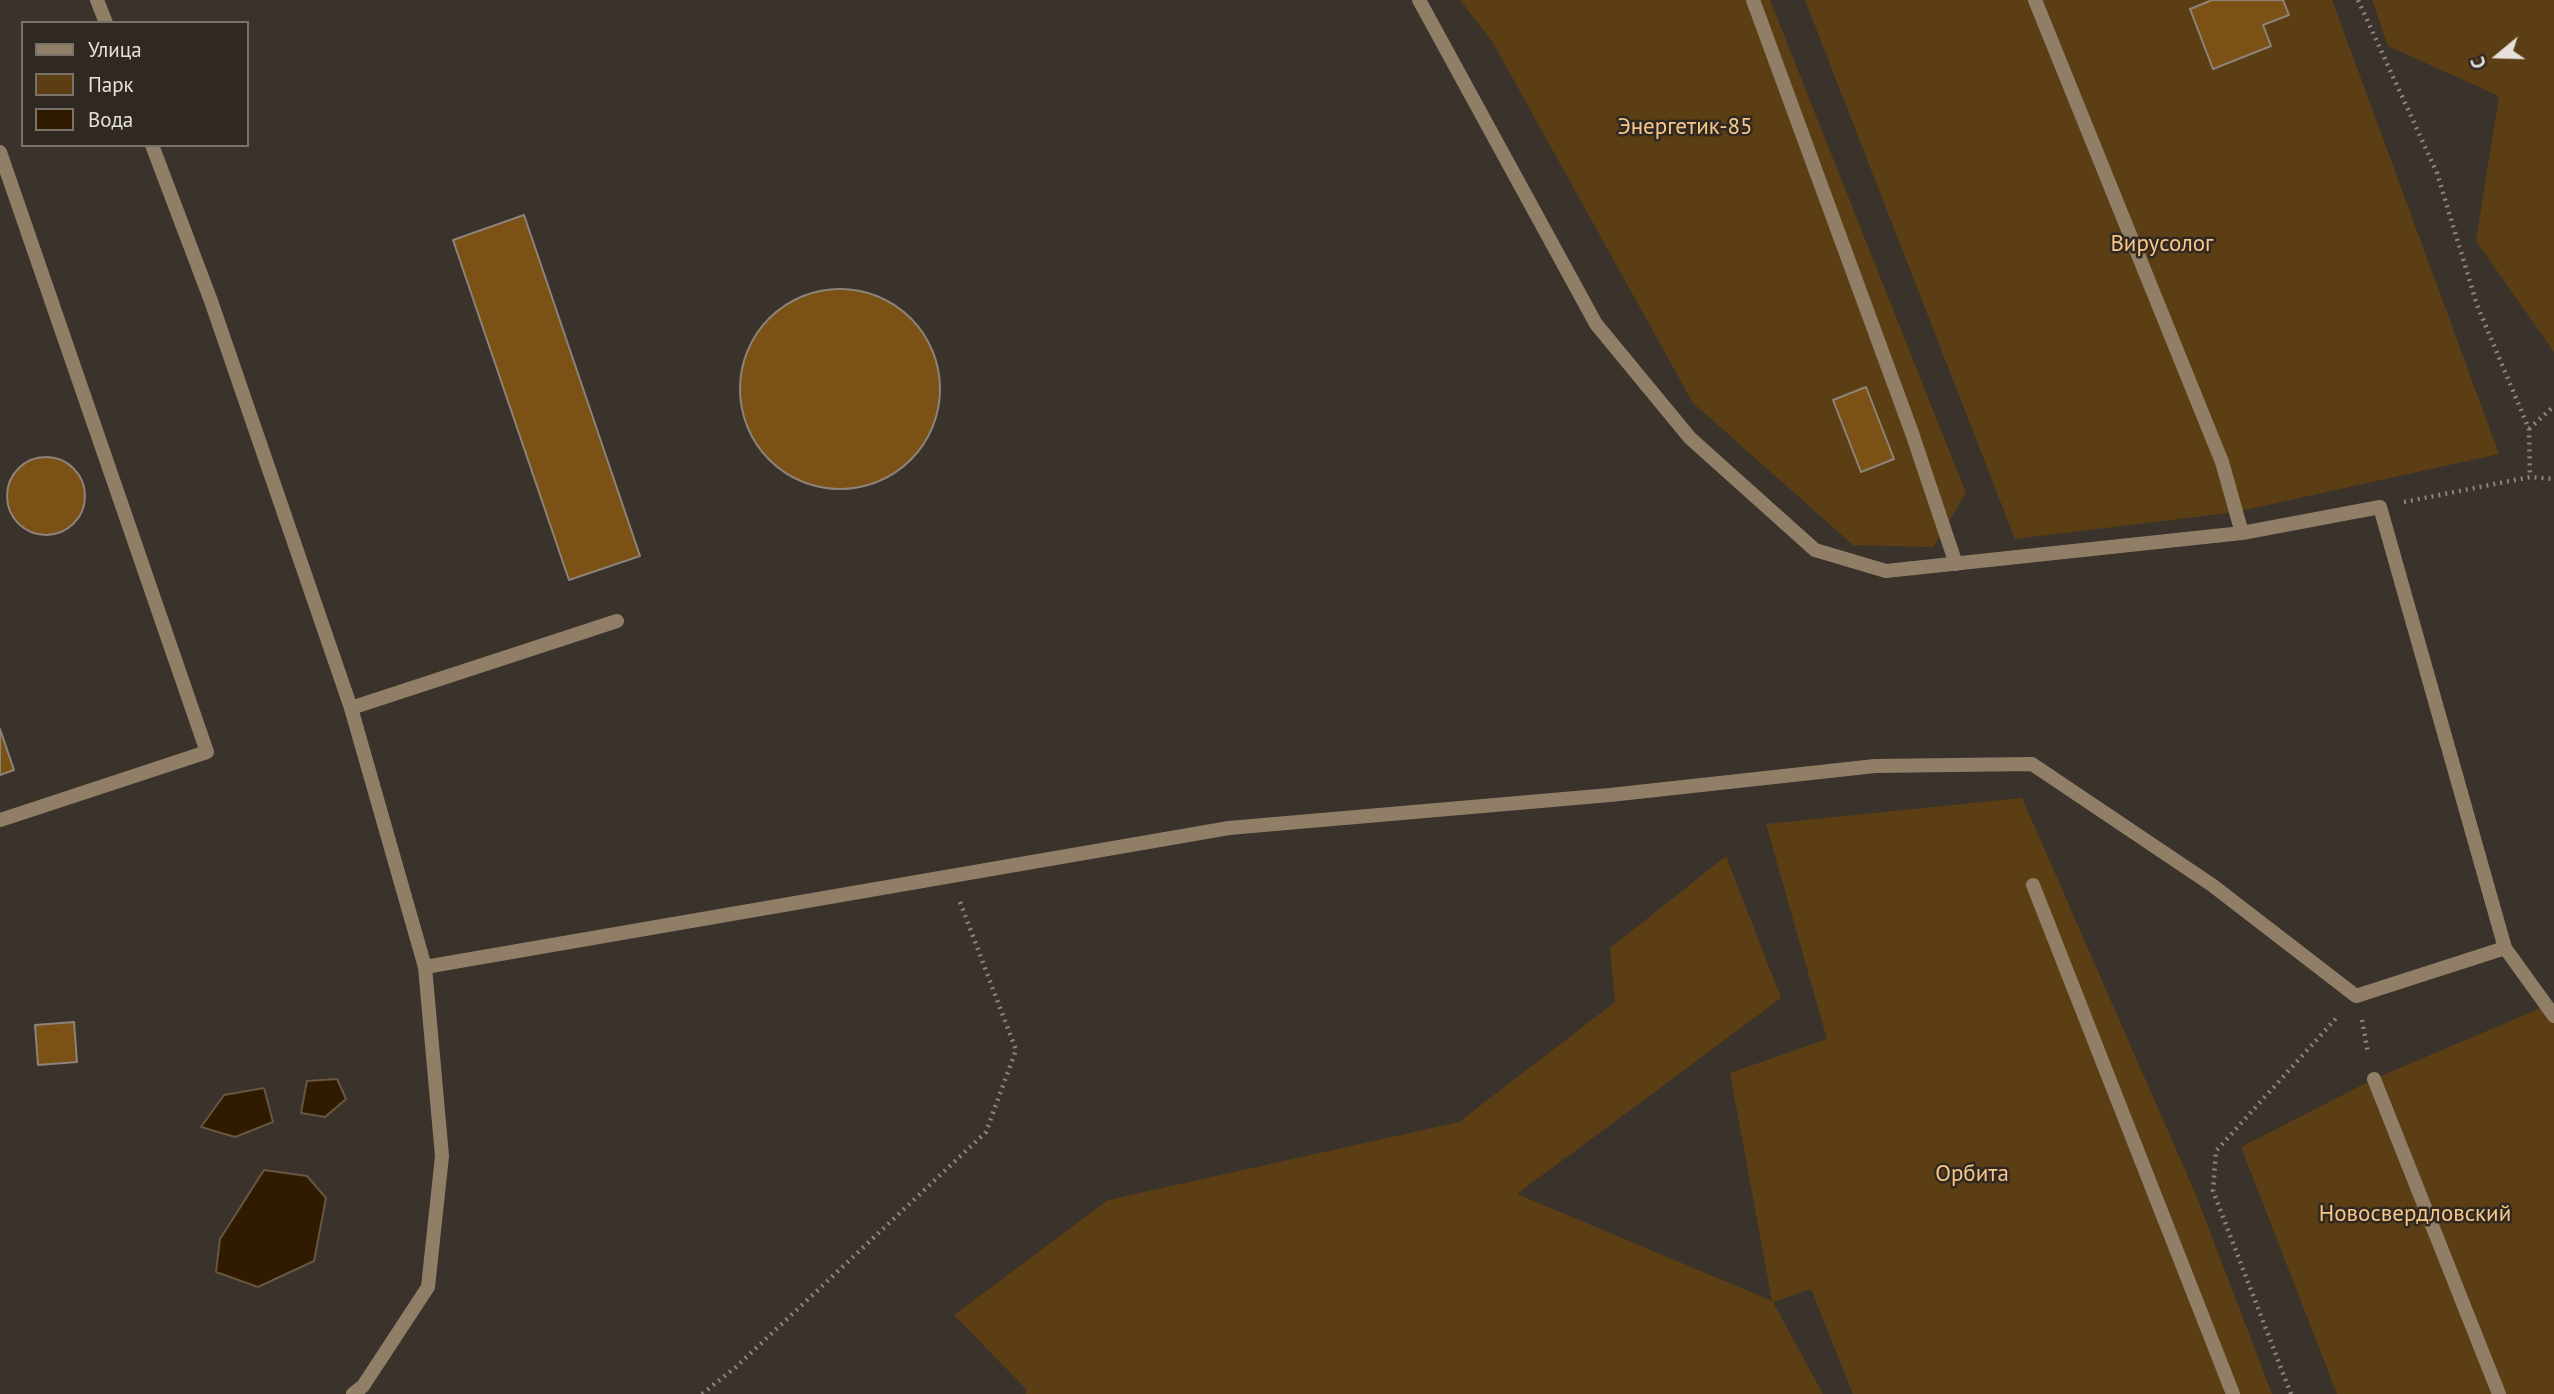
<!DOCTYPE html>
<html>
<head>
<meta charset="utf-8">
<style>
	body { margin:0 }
	#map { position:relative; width:2554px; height:1394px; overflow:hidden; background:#3a332b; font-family:"PT Sans",sans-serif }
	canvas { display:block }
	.legend { position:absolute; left:21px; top:21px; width:228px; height:126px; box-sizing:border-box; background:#302921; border:2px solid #78726b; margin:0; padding:9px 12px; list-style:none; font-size:21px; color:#e5e0db }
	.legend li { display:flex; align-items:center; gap:14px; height:35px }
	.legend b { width:35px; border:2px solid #78726b }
	.north { position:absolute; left:2463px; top:21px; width:70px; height:70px; -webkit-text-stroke:5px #302921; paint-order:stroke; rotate:251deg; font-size:19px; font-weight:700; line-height:28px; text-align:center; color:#e5e0db }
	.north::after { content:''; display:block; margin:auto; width:24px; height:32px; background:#e5e0db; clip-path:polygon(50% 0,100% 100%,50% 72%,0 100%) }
</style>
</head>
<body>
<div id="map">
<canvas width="2554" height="1394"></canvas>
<ul class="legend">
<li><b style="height:9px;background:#917e67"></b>Улица</li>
<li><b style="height:19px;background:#5c3e15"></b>Парк</li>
<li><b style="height:19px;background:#311b00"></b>Вода</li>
</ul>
<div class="north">С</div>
</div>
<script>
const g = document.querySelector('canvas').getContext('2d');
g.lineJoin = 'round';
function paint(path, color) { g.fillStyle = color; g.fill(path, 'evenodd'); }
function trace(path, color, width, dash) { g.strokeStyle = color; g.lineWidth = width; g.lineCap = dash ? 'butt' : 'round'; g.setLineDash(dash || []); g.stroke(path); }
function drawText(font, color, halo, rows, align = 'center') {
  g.font = font + ' "PT Sans",sans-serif'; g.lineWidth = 5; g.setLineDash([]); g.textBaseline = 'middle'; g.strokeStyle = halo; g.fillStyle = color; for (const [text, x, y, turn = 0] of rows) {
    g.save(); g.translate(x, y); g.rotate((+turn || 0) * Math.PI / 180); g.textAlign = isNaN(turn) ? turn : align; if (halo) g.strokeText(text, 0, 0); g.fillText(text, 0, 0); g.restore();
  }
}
paint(new Path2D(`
	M 1460,0 L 1770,0 L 1966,493 L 1933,547 L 1853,545 L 1693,403 L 1492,41 Z
	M 1805,0 L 2332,0 L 2499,454 L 2236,512 L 2015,539 Z
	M 2372,0 L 2554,0 L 2554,352 L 2476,241 L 2499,96 L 2388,46 Z
	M 2022,798 L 2196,1195 L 2272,1394 L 1853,1394 L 1811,1289 L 1773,1302 L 1823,1394 L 1026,1394 L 1026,1389 L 954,1315 L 1108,1200 L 1459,1122 L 1615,1002 L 1610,948 L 1726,856 L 1781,998 L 1517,1194 L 1772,1301 L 1730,1073 L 1827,1039 L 1766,824 Z
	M 2550,1004 L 2554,1013 L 2554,1394 L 2337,1394 L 2241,1147 L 2374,1079 Z`), '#5c3e15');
const water = new Path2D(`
	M 337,1079 L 346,1099 L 325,1117 L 301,1113 L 307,1081 Z
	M 264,1088 L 273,1122 L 235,1137 L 201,1127 L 224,1095 Z
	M 264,1170 L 307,1176 L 326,1198 L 314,1261 L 258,1287 L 216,1272 L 220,1239 Z`);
paint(water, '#311b00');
trace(water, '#675642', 2);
const building = new Path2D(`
	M 2212,0 L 2283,0 L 2289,15 L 2263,25 L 2271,46 L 2213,69 L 2190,9 Z
	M 524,215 L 640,556 L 569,580 L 453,240 Z
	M740 389a100 100 0 1 1 200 0a100 100 0 1 1-200 0Z
	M 1866,387 L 1894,459 L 1861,472 L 1833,400 Z
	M7 496a39 39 0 1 1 78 0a39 39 0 1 1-78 0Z
	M 0,729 L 14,770 L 0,775 Z
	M 74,1022 L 77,1062 L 38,1065 L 35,1025 Z`);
paint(building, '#7b5115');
trace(building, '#8c8379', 2);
trace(new Path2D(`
	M 2358,0 L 2437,173 L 2477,305 L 2529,429 L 2530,477
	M 2529,429 L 2554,406
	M 2404,502 L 2530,477 L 2554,479
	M 2362,1020 L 2368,1053
	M 702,1394 L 736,1367 L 986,1132 L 1016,1050 L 960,902
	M 2291,1394 L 2213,1191 L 2216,1151 L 2339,1015`), '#8b857f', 4.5, [2, 5]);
trace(new Path2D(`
	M 1419,0 L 1596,324 L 1690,438 L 1815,550 L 1886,571 L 2242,533 L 2380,507 L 2505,948
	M 1753,0 L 1912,433 L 1956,564
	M 2035,0 L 2222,462 L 2242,533
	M 0,152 L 207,752 L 0,820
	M 351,708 L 617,621
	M 2033,885 L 2233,1394
	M 425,967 L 1229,828 L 1610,795 L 1875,766 L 2032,764 L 2212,885 L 2356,996 L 2505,948 L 2554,1016
	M 2374,1079 L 2499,1394`), '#917e67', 14);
trace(new Path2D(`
	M 97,0 L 106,23
	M 152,145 L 211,301 L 351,708 L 425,967 L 442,1156 L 428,1287 L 363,1386 L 353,1394`), '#917e67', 14);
drawText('23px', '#f9c689', '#302921', [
	["Энергетик-85",1685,127],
	["Вирусолог",2162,244],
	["Орбита",1972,1174],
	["Новосвердловский",2415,1214]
]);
</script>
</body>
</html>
